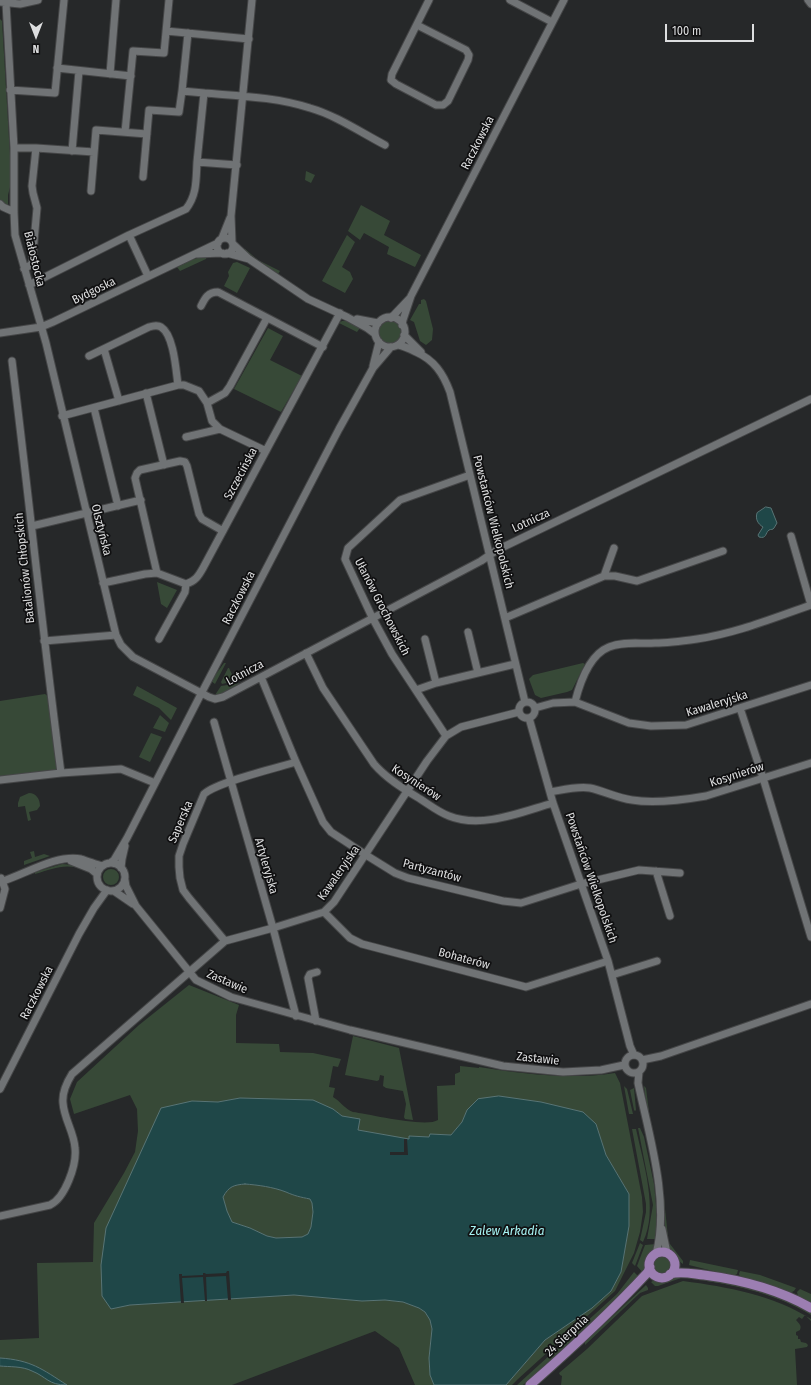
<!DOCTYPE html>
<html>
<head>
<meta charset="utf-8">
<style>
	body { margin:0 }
	#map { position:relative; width:811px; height:1385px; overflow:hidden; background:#262829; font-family:"Fira Sans Condensed",sans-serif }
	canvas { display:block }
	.north { position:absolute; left:16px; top:16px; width:40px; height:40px; -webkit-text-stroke:3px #101011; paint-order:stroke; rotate:180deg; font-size:11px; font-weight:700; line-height:16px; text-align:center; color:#dddedf }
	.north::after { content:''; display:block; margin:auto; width:14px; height:18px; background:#dddedf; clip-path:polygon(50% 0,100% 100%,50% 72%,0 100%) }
	.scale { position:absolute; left:665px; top:24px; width:89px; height:18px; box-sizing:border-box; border:2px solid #dddedf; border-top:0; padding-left:5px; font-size:12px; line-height:14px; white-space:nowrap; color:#dddedf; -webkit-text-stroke:3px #101011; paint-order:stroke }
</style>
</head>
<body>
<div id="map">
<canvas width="811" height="1385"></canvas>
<div class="north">N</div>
<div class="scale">100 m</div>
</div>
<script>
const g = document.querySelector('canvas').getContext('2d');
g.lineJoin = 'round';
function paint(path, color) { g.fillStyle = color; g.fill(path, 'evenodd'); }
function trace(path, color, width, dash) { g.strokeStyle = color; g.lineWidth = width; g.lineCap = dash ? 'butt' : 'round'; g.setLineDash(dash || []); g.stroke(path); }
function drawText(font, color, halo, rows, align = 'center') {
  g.font = font + ' "Fira Sans Condensed",sans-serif'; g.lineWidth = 3.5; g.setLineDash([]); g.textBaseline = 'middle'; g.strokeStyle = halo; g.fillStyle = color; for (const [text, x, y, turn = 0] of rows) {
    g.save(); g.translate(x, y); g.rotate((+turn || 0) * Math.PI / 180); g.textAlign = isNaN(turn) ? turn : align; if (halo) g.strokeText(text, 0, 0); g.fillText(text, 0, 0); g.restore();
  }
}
paint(new Path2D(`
	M 0,19 L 2,21 L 10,155 L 10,187 L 8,195 L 8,208 L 0,201 Z
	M 306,171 L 315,175 L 311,183 L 305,180 Z
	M 361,205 L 390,221 L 384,235 L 421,255 L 415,267 L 387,254 L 389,247 L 364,233 L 360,240 L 348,231 Z
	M 347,235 L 355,242 L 342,267 L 350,272 L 353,279 L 345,293 L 322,281 Z
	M 245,249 L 258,260 L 280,271 L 278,274 L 243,250 Z
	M 207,255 L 206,259 L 180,271 L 177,267 L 191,260 Z
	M 237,262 L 250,268 L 237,293 L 224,286 L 229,276 L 228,272 L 233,263 Z
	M 424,299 L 426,301 L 433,329 L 432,340 L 426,345 L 420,341 L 414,322 L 410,320 L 419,304 L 421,304 L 421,300 Z
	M375 332a15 15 0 1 1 30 0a15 15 0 1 1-30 0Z
	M 342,321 L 347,321 L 360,328 L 357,332 L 339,323 Z
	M 268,328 L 283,336 L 270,360 L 302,376 L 281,412 L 234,389 Z
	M 157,582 L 177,590 L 167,608 L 161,604 Z
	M 224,663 L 226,663 L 215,684 L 211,681 Z
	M 583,663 L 585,664 L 572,690 L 567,692 L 541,698 L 535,695 L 529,679 L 533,675 Z
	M 228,668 L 229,668 L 235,681 L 222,684 L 221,682 Z
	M 240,683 L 221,694 L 215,695 L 221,686 Z
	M 137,686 L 177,708 L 171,720 L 159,708 L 133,695 Z
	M 45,694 L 49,697 L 57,768 L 55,771 L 0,777 L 0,701 Z
	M 160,715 L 169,723 L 165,732 L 153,728 Z
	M 151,733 L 162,737 L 150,762 L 139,757 Z
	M 29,793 C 36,793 40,799 40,806 L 37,810 L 29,812 L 31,820 L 28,821 L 25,806 L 18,807 L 18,803 L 20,797 Z
	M 34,851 L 35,857 L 44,854 L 50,856 L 24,865 L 24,861 L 32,858 L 30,852 Z
	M 62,864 L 75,865 L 82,869 C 64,863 53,869 35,874 L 35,872 Z
	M103 877a8 8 0 1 1 16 0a8 8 0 1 1-16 0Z
	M 189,985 L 239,1005 L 236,1015 L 236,1043 L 279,1044 L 280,1052 L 313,1053 L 341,1059 L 338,1067 L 333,1066 L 329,1087 L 335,1088 L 333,1097 C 340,1101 345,1109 353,1112 C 369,1114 426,1128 438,1120 L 437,1086 L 455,1085 L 455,1074 L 460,1072 L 460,1066 L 479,1068 L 479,1067 C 524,1074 569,1080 615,1073 L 620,1083 L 642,1197 L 643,1212 L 640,1232 L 634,1253 L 615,1291 L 518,1379 L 512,1385 L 506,1385 L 545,1340 L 592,1308 L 611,1291 L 621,1272 L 629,1226 L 629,1194 L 606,1155 L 596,1124 L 467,1110 L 462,1122 L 451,1135 L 430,1134 L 429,1137 L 409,1136 L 409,1139 L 404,1139 L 358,1130 L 360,1119 L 342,1116 L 333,1109 L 254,1098 L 240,1098 L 218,1102 L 192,1101 L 111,1309 L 130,1305 L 294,1295 L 362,1301 L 385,1300 L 403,1302 L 419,1308 L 425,1312 L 430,1320 L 432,1329 L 429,1358 L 430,1375 L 434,1385 L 415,1385 L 399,1348 L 375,1331 L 232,1385 L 0,1385 L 0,1340 L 39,1338 L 37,1263 L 93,1262 L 94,1223 L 124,1173 L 135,1152 L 138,1131 L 137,1109 L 130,1095 L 74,1114 L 70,1099 L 77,1082 L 139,1025 Z
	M 353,1036 L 399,1048 L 413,1120 L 405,1119 L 404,1117 L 406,1104 L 403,1091 L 386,1088 L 383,1086 L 384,1076 L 380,1075 L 379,1080 L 377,1081 L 345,1075 Z
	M 624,1086 L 627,1089 L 633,1114 L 629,1114 Z
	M 644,1086 L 646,1088 L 650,1120 L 662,1180 L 668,1237 L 666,1239 L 662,1190 L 648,1119 Z
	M 634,1088 L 636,1110 L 635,1111 L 634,1110 L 630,1090 Z
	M 638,1128 L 640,1128 L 644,1137 L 654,1184 L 656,1205 L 656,1239 L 647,1239 L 653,1205 Z
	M 632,1129 L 636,1129 C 643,1162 659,1210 643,1242 L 640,1240 L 646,1212 L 646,1204 Z
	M 245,1184 C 258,1185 274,1187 286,1192 C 295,1196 300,1197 310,1199 L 312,1203 L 313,1212 L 311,1227 L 308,1234 L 302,1237 L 276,1238 L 267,1236 L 250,1228 L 232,1222 L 227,1211 L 223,1197 C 229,1186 234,1185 245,1184 Z
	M 640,1243 L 643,1245 L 635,1266 L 632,1263 Z
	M 656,1244 C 654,1250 652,1252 649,1257 C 646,1262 646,1268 643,1273 L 637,1266 L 645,1245 Z
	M 667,1244 L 670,1244 L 683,1261 L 683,1264 C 678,1261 669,1250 667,1244 Z
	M654 1265a8 8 0 1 1 16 0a8 8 0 1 1-16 0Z
	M 690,1260 L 738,1270 L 737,1274 L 733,1276 L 689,1265 Z
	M 740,1271 L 760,1275 L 796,1288 L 794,1291 L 790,1293 L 776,1287 L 741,1278 L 739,1274 Z
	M 634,1272 L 639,1277 L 627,1289 L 523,1385 L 517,1385 L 617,1294 Z
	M 681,1275 L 681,1278 L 658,1286 L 655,1286 L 651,1282 C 656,1279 659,1281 664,1280 C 670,1279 675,1276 681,1275 Z
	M 687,1275 L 750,1287 L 780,1296 L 811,1312 L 811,1315 C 773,1292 730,1284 686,1278 Z
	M 683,1281 C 728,1287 773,1295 811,1319 L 811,1321 L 805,1315 L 802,1319 L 799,1317 L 796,1320 C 799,1324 802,1325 800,1330 L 796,1332 L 796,1335 L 798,1336 L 798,1339 L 800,1339 L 801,1342 L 806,1343 L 808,1345 L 807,1347 L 795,1349 L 797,1385 L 561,1385 L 562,1376 L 560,1375 L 559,1373 L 587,1349 L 642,1296 Z
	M 646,1285 L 648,1288 L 648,1290 L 640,1293 L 585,1345 L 585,1342 Z
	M 800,1289 L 811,1294 L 811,1303 L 798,1296 L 797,1292 Z`), '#374937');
const water = new Path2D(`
	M 766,507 L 771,508 L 777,523 L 774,528 C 773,530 771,529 769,530 C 765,533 767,539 759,537 L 758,535 L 763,527 C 758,524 755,519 757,513 Z
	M 499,1096 L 541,1102 L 583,1112 L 596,1124 L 606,1155 L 629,1194 L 629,1226 L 621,1272 L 611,1291 L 592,1308 L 545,1340 L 506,1385 L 434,1385 L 430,1375 L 429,1358 L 432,1329 L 430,1320 L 425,1312 L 419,1308 L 403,1302 L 385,1300 L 362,1301 L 294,1295 L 130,1305 L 111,1309 L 102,1296 L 101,1265 L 106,1228 L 161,1108 L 192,1101 L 218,1102 L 240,1098 L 313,1100 L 333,1109 L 342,1116 L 360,1119 L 358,1130 L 409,1139 L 409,1136 L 429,1137 L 430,1134 L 451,1135 L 462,1122 L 467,1110 L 478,1099 ZM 245,1184 C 258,1185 273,1187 286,1192 C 295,1196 300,1197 310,1199 L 312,1203 L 313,1212 L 311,1227 L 308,1234 L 302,1237 L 276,1238 L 267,1236 L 250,1228 L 232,1222 L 227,1211 L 223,1197 C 229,1186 234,1185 245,1184 Z
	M 0,1358 C 31,1360 42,1369 67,1385 C 48,1385 47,1377 32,1371 C 22,1366 10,1367 0,1366 Z`);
paint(water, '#1f4748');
trace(water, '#587475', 1);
paint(new Path2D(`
	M 404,1139 L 407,1139 L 408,1155 L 390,1155 L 390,1152 L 404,1152 Z
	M 227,1271 L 229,1271 L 231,1300 L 228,1300 L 226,1276 L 206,1277 L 207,1301 L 205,1301 L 203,1277 L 182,1278 L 184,1303 L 181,1303 L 179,1274 L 182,1274 L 182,1276 L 203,1275 L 203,1273 L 205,1273 L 206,1274 L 226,1273 Z`), '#262829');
const minor = new Path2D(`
	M 510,0 L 552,22
	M 808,0 L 811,4
	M 0,2 L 20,4 L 38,0
	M 6,3 L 14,148 L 14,212 L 15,235 L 46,343 L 116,635 L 121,645 L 133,657 L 209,697 L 215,699 L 223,697 L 481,561 L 497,550 L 811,399
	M 417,25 L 466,50 L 469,55 L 468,60 L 448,101 L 443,105 L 436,105 L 396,84 L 391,80 L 392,74 L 429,0
	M 166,31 L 249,39
	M 57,68 L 131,76
	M 110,74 L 116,0
	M 10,90 L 55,93 L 64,0
	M 182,91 L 188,33
	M 204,93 C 239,96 276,97 310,108 C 335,115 362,133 385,145
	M 125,132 L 133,51 L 164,53 L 169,0
	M 14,148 L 36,148
	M 72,151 L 79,71
	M 143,177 L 149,110 L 179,112 L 182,91 L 204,93 L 197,162
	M 91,191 L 96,130 L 147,134
	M 0,204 L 3,207 L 14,212
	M 129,235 L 148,276
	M 222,238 L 230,218
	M217 246a8 8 0 1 1 16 0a8 8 0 1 1-16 0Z
	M 232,242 L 231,216 L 252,0
	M 233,244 L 249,259 L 308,299 L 347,317 L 367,328 L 375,334
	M 227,253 L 249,259
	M 197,254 L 222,253
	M 24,269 L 32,264 L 37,208 L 33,193 L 32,186 L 36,148 L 94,152
	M 29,285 L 129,235 L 186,209 C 197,195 196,180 197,162 L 237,165
	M 201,306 C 205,298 208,292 218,292 L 323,347
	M375 332a15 15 0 1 1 30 0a15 15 0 1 1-30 0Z
	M 391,318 L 410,298
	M 357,319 L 378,323
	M 402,325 L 403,320 L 411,296 L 564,0
	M 0,333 L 41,327 L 53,322 L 218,243
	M 404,335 L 421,352
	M 398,345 C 404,346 410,349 416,352 C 434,360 443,373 450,392 L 525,702
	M 104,349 L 119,401
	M 89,356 L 149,327 C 152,326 158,325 161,327 C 174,335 176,371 178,385
	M 12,361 C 29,498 43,636 61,773
	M 373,366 L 379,342
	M 146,393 L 164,465
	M 207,403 L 225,393 L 230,386 L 267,318
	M 94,408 L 118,506
	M 62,416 L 178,385 L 184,385 L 199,391 L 207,403 L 212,421 L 220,429 L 266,451
	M 186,437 L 220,429
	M 32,526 L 141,500
	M 157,573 L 135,478 L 137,473 L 140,470 L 180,461 L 185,462 L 187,466 L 199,514 L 202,519 L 223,531
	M 604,576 L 614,548
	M 103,583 L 145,574 L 157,573 L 186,584
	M 505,618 L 604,576 L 615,576 L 637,581 L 723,551
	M 468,632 L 478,673
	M 159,639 L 185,592 L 186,584 C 195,581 198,577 203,568 L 340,313
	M 425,639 L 436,683
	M 44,641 L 116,635
	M 306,653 L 323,688 L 374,764 C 386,778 402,788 417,797 C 427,803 438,812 449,816 C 482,829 521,812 553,803
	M 261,677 L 296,762 L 323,822 L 331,832 L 366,855 L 395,873 L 408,878 L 503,901 L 521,903 L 581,884 L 639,870 L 680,873
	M 416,690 L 436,683 L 515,664
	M519 710a8 8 0 1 1 16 0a8 8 0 1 1-16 0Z
	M 575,702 C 580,682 589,655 609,647 C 623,641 640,644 655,643 C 669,643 683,641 697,639 C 737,633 773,618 811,605 L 791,536
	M 535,708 L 553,703 L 575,702 L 629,723 L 651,726 L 686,725 L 811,685
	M 740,708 L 763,778 L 811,937
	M 529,718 L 553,803 L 608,961 L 630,1046 L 634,1055
	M 214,722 L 273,928 L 296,1016
	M 446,736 L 392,654 L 372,617 L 345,559 L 348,548 L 400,500 L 470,475
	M 0,780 L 61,773 L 121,769 L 155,783
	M 550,792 C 562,790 577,786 590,788 C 604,791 617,798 632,800 C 655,804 683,800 706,796 L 811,763
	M 71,861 L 91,869 L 97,874
	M 110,863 L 114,860 L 127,838 L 201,694 L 339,429 L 373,368 L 391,347
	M97 877a14 14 0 1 1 28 0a14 14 0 1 1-28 0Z
	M 121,868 L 122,859 L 125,846
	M 656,871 L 670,916
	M 125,880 L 126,886 L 136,906 L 196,980 L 231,997 L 350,1030 L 503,1066 L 563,1072 L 601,1070 L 624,1065
	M 0,882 C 24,875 56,854 81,859 C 88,861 95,864 102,866
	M 114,891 L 133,904
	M 0,908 L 5,889 L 1,878
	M 324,912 L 350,938 L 362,944 L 526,987 L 608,961
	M 225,941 L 189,898 L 183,890 L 180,878 L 179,867 L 179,856 L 183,844 L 204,794 C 217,782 276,768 296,762
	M 612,975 L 657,961
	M 316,1021 L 308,978 L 310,974 L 317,972
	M625 1064a9 9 0 1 1 18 0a9 9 0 1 1-18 0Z
	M 642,1060 L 661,1056 L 811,1004
	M 639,1072 L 638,1083 C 649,1135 670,1202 656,1254
	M 0,1089 L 79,934 L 94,908 L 107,890
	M 0,1216 L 50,1205 C 65,1198 77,1165 75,1148 C 74,1132 64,1119 63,1103 C 62,1093 67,1082 72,1074 L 225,941 L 273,928 L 324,912 L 334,902 L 427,761 L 446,736 L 461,727 L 519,712
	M 662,1229 L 667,1253`);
const major = new Path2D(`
	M649 1265a13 13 0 1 1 26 0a13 13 0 1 1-26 0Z
	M 670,1274 C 682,1271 693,1274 704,1275 C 742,1280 778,1289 811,1308
	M 530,1385 C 571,1349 611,1312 648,1272 L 650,1267`);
trace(minor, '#454647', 9);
trace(major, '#454647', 11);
trace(minor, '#707375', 7);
trace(major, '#9c7eb2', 9);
drawText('12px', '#dddedf', '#101011', [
	["Raczkowska",478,143,-63],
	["Białostocka",34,259,76],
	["Bydgoska",94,291,-26],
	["Szczecińska",241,474,-62],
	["Lotnicza",531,521,-25],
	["Powstańców Wielkopolskich",493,522,76],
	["Olsztyńska",101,530,76],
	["Batalionów Chłopskich",25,568,-96],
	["Raczkowska",239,598,-63],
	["Ułanów Grochowskich",382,607,63],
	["Lotnicza",245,673,-28],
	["Kawaleryjska",717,704,-17],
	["Kosynierów",737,775,-18],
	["Kosynierów",416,783,33],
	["Saperska",181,822,-67],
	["Artyleryjska",266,866,74],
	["Partyzantów",432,871,15],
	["Kawaleryjska",339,873,-55],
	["Powstańców Wielkopolskich",591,878,71],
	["Bohaterów",464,959,15],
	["Zastawie",227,982,23],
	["Raczkowska",37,993,-63],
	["Zastawie",538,1059,6],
	["24 Sierpnia",567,1336,-43]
]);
drawText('italic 13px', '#a7f4f4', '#101011', [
	["Zalew Arkadia",507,1231]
]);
</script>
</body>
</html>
